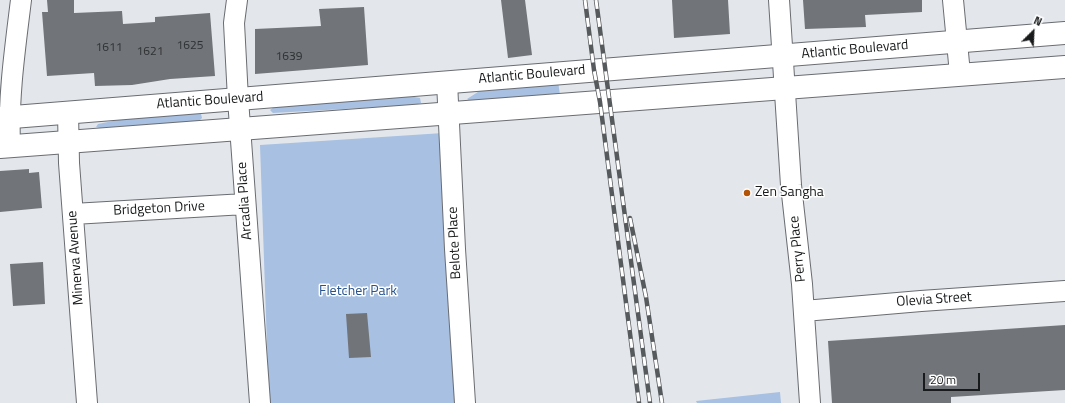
<!DOCTYPE html>
<html>
<head>
<meta charset="utf-8">
<style>
	body { margin:0 }
	#map { position:relative; width:1065px; height:403px; overflow:hidden; background:#e3e7ec; font-family:"Titillium Web",sans-serif }
	canvas { display:block }
	.north { position:absolute; left:1013px; top:12px; width:40px; height:40px; -webkit-text-stroke:3px #fff; paint-order:stroke; rotate:24deg; font-size:11px; font-weight:700; line-height:16px; text-align:center; color:#181a1b }
	.north::after { content:''; display:block; margin:auto; width:14px; height:18px; background:#181a1b; clip-path:polygon(50% 0,100% 100%,50% 72%,0 100%) }
	.scale { position:absolute; left:923px; top:373px; width:57px; height:18px; box-sizing:border-box; border:2px solid #181a1b; border-top:0; padding-left:5px; font-size:12px; line-height:14px; white-space:nowrap; color:#181a1b; -webkit-text-stroke:3px #fff; paint-order:stroke }
</style>
</head>
<body>
<div id="map">
<canvas width="1065" height="403"></canvas>
<div class="north">N</div>
<div class="scale">20 m</div>
</div>
<script>
const g = document.querySelector('canvas').getContext('2d');
g.lineJoin = 'round';
function paint(path, color) { g.fillStyle = color; g.fill(path, 'evenodd'); }
function trace(path, color, width, dash) { g.strokeStyle = color; g.lineWidth = width; g.lineCap = dash ? 'butt' : 'round'; g.setLineDash(dash || []); g.stroke(path); }
function drawText(font, color, halo, rows, align = 'center') {
  g.font = font + ' "Titillium Web",sans-serif'; g.lineWidth = 3; g.setLineDash([]); g.textBaseline = 'middle'; g.strokeStyle = halo; g.fillStyle = color; for (const [text, x, y, turn = 0] of rows) {
    g.save(); g.translate(x, y); g.rotate((+turn || 0) * Math.PI / 180); g.textAlign = isNaN(turn) ? turn : align; if (halo) g.strokeText(text, 0, 0); g.fillText(text, 0, 0); g.restore();
  }
}
paint(new Path2D(`
	M 558,81 L 560,95 L 470,101 L 467,99 L 481,90 Z
	M 409,96 L 420,98 L 421,103 L 415,105 L 273,113 L 270,110 L 274,107 Z
	M 196,113 L 201,114 L 202,118 L 199,121 L 100,128 L 96,127 L 98,124 L 118,120 Z
	M 443,133 L 458,403 L 269,403 L 260,145 Z
	M 780,392 L 781,403 L 697,403 L 696,401 Z`), '#a8c0e1');
paint(new Path2D(`
	M 47,0 L 74,0 L 74,13 L 122,11 L 123,24 L 155,22 L 155,17 L 210,13 L 215,76 L 170,79 L 132,85 L 95,86 L 94,73 L 47,76 L 42,12 L 48,12 Z
	M 501,0 L 525,0 L 532,55 L 508,58 Z
	M 672,0 L 728,0 L 730,34 L 674,38 Z
	M 803,0 L 922,0 L 922,12 L 865,15 L 866,27 L 805,29 Z
	M 364,7 L 368,65 L 255,74 L 255,29 L 321,26 L 319,9 Z
	M 29,169 L 29,173 L 39,172 L 42,208 L 0,212 L 0,171 Z
	M 43,262 L 45,304 L 13,306 L 10,264 Z
	M 367,313 L 371,357 L 349,358 L 346,314 Z
	M 1065,325 L 1065,390 L 951,397 L 951,403 L 832,403 L 828,341 Z`), '#717479');
const street = new Path2D(`
	M 237,0 L 234,23 L 238,99 L 260,403
	M 779,0 L 791,185 L 802,284 L 810,403
	M 953,0 L 960,74
	M 447,82 L 455,249 L 465,403
	M 68,112 L 69,163 L 87,403
	M 10,146 C 8,97 15,49 21,0
	M 73,214 L 245,204
	M 804,311 L 921,301 L 1065,291`);
const secondary = new Path2D(`
	M 0,118 L 1065,33
	M 0,147 L 1065,67`);
trace(street, '#696c71', 22);
trace(secondary, '#696c71', 24);
trace(street, '#fff', 20);
trace(secondary, '#fff', 22);
const rail = new Path2D(`
	M 585,0 L 594,70 L 600,102 L 639,403
	M 596,0 L 650,403
	M 630,218 L 646,297 L 662,403`);
trace(rail, '#575a5c', 4.5);
trace(rail, '#fff', 3, [9]);
for (const [x, y, r, color] of [
	[747,193,4,"#b25306"]
]) { const dot = new Path2D(); dot.arc(x, y, r, 0, 2 * Math.PI); g.fillStyle = color; g.fill(dot); trace(dot, '#fff', 1.5); }
drawText('12px', '#2e3032', null, [
	["1625",190,46],
	["1611",109,48],
	["1621",150,52],
	["1639",289,57]
]);
drawText('14px', '#181a1b', '#fff', [
	["Atlantic Boulevard",855,50,-5],
	["Atlantic Boulevard",532,75,-5],
	["Atlantic Boulevard",210,101,-4],
	["Arcadia Place",245,201,-94],
	["Bridgeton Drive",159,209,-3],
	["Belote Place",455,243,-93],
	["Perry Place",798,249,-96],
	["Minerva Avenue",76,258,-94],
	["Olevia Street",934,300,-4]
]);
drawText('14px', '#181a1b', '#fff', [
	["Zen Sangha",755,193]
], 'left');
drawText('14px', '#26528f', '#fff', [
	["Fletcher Park",358,292]
]);
</script>
</body>
</html>
